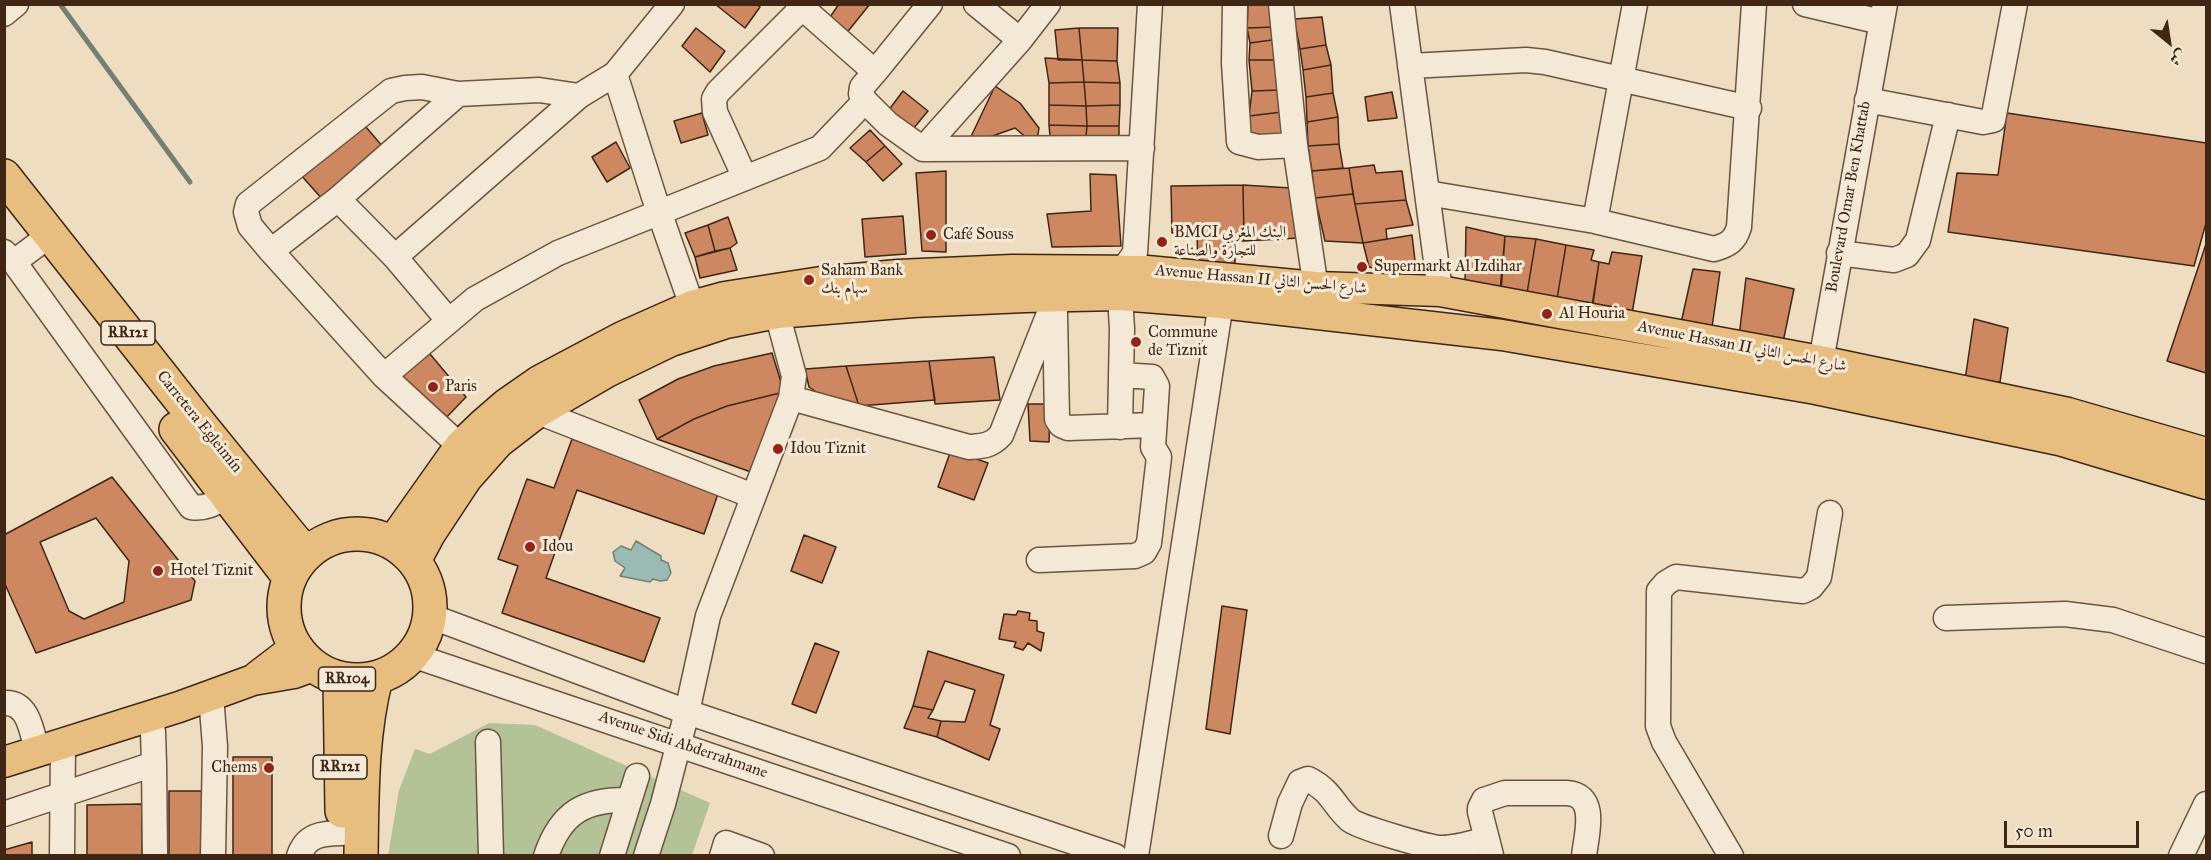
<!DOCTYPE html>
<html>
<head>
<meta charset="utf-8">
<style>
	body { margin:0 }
	#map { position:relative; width:2211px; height:860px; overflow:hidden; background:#eeddc1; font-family:"IM FELL Great Primer",Amiri,serif }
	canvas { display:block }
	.frame { position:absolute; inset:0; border:6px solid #3f2615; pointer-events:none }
	.north { position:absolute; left:2139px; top:12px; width:60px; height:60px; -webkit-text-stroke:4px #f4e9d7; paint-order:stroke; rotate:150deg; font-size:16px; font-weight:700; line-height:24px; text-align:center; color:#3f2615 }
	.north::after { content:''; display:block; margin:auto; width:21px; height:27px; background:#3f2615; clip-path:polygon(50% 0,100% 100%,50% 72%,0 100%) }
	.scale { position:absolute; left:2004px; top:821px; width:135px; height:27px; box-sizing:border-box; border:3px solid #3f2615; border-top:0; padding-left:8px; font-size:18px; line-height:21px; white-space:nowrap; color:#3f2615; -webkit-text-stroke:4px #f4e9d7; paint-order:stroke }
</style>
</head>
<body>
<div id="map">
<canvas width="2211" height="860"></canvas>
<div class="frame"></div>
<div class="north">ش</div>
<div class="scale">50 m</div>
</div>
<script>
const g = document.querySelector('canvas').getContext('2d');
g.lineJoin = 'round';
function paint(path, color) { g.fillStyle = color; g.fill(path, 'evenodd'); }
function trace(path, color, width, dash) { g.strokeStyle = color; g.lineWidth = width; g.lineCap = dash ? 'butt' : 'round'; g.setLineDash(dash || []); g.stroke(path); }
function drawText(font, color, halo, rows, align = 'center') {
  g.font = font + ' "IM FELL Great Primer",Amiri,serif'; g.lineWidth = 6; g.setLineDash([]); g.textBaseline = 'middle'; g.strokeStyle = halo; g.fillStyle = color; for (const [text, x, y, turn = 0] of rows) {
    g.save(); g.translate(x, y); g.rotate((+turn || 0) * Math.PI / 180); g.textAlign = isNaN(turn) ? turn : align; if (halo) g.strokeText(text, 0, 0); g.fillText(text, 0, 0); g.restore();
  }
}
paint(new Path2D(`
	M 489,723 L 535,725 L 710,803 L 692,855 L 388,856 L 399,790 L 415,749 L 430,754 Z`), '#b3c297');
const water = new Path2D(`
	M 636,541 L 661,556 L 661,560 L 668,563 L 671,573 L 667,580 L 660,581 L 653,579 L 650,582 L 620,576 L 625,568 L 615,561 L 613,552 L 621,546 L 631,550 Z`);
paint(water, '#99bbb4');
trace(water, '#757f74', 1.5);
trace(new Path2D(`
	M 60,4 L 190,182`), '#757f74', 5);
const building = new Path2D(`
	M 715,4 L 757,4 L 760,7 L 745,28 Z
	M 839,4 L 870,4 L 845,35 L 828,20 Z
	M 1248,4 L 1271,4 L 1275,27 L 1247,28 Z
	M 1322,17 L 1326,45 L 1300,49 L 1294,19 Z
	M 1275,27 L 1279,39 L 1250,43 L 1247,28 Z
	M 696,28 L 725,51 L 710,72 L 682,46 Z
	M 1079,28 L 1118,28 L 1117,61 L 1082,60 Z
	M 1079,28 L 1082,60 L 1058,60 L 1055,30 Z
	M 1279,39 L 1279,60 L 1249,60 L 1250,43 Z
	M 1326,45 L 1331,65 L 1303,70 L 1300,49 Z
	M 1045,58 L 1082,60 L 1084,82 L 1049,83 Z
	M 1082,60 L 1117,61 L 1120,83 L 1084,82 Z
	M 1249,60 L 1279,60 L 1281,90 L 1252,91 Z
	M 1331,65 L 1333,93 L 1306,97 L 1303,70 Z
	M 1084,82 L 1120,83 L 1120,105 L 1086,106 Z
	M 1084,82 L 1086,106 L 1049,105 L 1049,83 Z
	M 995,86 L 1020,103 L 1039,128 L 1036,146 L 1015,128 L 967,145 Z
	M 1281,90 L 1282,112 L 1249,116 L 1252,91 Z
	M 903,91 L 928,111 L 913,129 L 888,111 Z
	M 1392,92 L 1397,118 L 1368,121 L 1365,97 Z
	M 1333,93 L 1338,117 L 1307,122 L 1306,97 Z
	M 1049,105 L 1086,106 L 1087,126 L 1049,125 Z
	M 1120,105 L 1119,126 L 1087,126 L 1086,106 Z
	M 1282,112 L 1285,138 L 1249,138 L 1249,116 Z
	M 702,113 L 708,135 L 681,143 L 674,121 Z
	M 2007,113 L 2206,143 L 2206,223 L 2194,266 L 1948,232 L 1957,173 L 1998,175 Z
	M 1338,117 L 1339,144 L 1308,146 L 1307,122 Z
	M 360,120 L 383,147 L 323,200 L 300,174 Z
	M 1049,125 L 1087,126 L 1085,146 L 1051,147 Z
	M 1087,126 L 1119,126 L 1119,147 L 1085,146 Z
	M 870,130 L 885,146 L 866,162 L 850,148 Z
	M 616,142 L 630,168 L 607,182 L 592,157 Z
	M 1339,144 L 1343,168 L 1312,171 L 1308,146 Z
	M 885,146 L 902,164 L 883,181 L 866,162 Z
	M 1374,165 L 1376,173 L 1402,171 L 1406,200 L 1355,204 L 1349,168 Z
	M 1349,168 L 1353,194 L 1315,198 L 1312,171 Z
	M 946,171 L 946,252 L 922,251 L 916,173 Z
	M 1090,174 L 1116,175 L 1121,246 L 1052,247 L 1047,214 L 1091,211 Z
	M 1243,185 L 1291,188 L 1299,238 L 1244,241 Z
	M 1243,185 L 1244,241 L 1235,241 L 1235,268 L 1198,268 L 1197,232 L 1172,233 L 1171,186 Z
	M 1353,194 L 1363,243 L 1325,241 L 1315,198 Z
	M 1406,200 L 1413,225 L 1386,229 L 1387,239 L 1363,243 L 1355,204 Z
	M 903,216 L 906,254 L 865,257 L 862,219 Z
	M 728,217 L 737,243 L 730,248 L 715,251 L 708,225 Z
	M 708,225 L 715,251 L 695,257 L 685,233 Z
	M 1466,227 L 1505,236 L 1500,291 L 1465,285 Z
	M 1412,235 L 1417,278 L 1369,267 L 1363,243 Z
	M 1505,236 L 1536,239 L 1526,299 L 1501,292 Z
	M 1536,239 L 1566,245 L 1556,305 L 1526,299 Z
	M 2206,244 L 2206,373 L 2167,361 Z
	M 1566,245 L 1594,250 L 1591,260 L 1599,262 L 1593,304 L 1556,305 Z
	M 730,248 L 737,270 L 700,278 L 695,257 Z
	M 1612,252 L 1642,256 L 1631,319 L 1591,312 L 1599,262 L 1609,264 Z
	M 1693,269 L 1720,272 L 1711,334 L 1681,323 Z
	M 1746,278 L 1794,289 L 1782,347 L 1739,337 Z
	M 1974,319 L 2008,328 L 2000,382 L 1965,380 Z
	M 772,353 L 784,392 L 727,406 L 694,419 L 657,439 L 639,400 L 678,379 L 714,366 Z
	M 430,354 L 466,397 L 443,421 L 399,376 Z
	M 994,357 L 1000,400 L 935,404 L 929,361 Z
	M 929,361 L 935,400 L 859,406 L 846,366 Z
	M 846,366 L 859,406 L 831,402 L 809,387 L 805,369 Z
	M 784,392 L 751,472 L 657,439 L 694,419 L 727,406 Z
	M 1028,404 L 1050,404 L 1049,442 L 1030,441 Z
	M 572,439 L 719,491 L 704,534 L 577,490 L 546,578 L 660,618 L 644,662 L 502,613 L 518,566 L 498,559 L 527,479 L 554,488 Z
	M 951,450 L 988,463 L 974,500 L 938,487 Z
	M 112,477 L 195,581 L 191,600 L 36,653 L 4,582 L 4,535 ZM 96,518 L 129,561 L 124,602 L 84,619 L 69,611 L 40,542 Z
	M 804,535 L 836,547 L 822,583 L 791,571 Z
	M 1222,606 L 1247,610 L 1230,734 L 1206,729 Z
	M 1018,611 L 1030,613 L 1029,620 L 1037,621 L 1037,631 L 1044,633 L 1041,651 L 1028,643 L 1023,650 L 1014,647 L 1016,642 L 999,639 L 1004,614 L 1016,615 Z
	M 815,643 L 839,652 L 816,713 L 792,704 Z
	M 928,651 L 1004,675 L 990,725 L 1000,729 L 989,760 L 937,737 L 941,721 L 965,722 L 975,690 L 945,681 L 933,710 L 913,706 Z
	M 913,706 L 933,710 L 928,718 L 941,721 L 937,737 L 904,728 Z
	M 233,757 L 272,757 L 272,856 L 233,856 Z
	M 169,791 L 203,791 L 203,856 L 169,856 Z
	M 142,804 L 142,856 L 87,856 L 87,805 Z
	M 32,842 L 32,856 L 4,856 L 4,850 Z`);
paint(building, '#ce8861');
trace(building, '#3f2615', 1.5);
const minor = new Path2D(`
	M 798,4 L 875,72 L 930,4
	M 976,4 L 1020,40
	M 1235,4 L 1234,63 L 1239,142 L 1258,147 L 1295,145
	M 1281,4 L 1295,145 L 1318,303
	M 1402,4 L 1440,291
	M 1805,4 L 1881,22
	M 4,14 L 16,4
	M 1410,66 L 1526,60 L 1545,62 L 1749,108
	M 875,72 L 862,87 L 861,94 L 865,101 L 888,124 L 923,149 L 1142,148
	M 615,74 L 654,197 L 692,306
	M 1867,100 L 1983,122 L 1993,120 L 2015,4
	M 923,149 L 1020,40 L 1048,4
	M 745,178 L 715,112 L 714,99 L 718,92 L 802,8
	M 1427,193 L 1595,221 L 1714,249 C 1728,245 1735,241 1739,227 L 1754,4
	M 338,199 L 395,257 L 449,321
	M 1595,221 L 1635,4
	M 271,251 L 338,199 L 458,94
	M 4,252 L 14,262 L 191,507 C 206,509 215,504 227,495
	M 1839,253 L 1894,260 L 1907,255 L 1918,240 L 1948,115
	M 395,257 L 579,96 L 615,74 L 672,4
	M 14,262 L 50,235
	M 1055,313 L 1057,419 L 1061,425 L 1068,428 L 1154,425
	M 384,376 L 475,299 L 558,253 L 820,148 L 865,101
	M 1818,378 L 1885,4
	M 791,398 L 969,447 C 983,446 991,446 1001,435 L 1056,296
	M 538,412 L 753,496
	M 1120,427 L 1122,329 L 1120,295 L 1123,270 L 1135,253 L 1150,4
	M 474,456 L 460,446 L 384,376 L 271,251 L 250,226 L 246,212 L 248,204 L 391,91 L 405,88 L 422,87 L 458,94 L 539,90 L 579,96
	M 1039,560 L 1135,556 L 1144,552 L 1149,543 L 1159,457 L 1153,447 L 1157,386 L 1152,377 L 1121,375
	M 430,616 L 687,712 L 1115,856
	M 1946,618 L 2065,614 L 2113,620 L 2206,651
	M 412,655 L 1008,856
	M 211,696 L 215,746 L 213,856
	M 4,703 C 29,701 32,733 37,751
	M 488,742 L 491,856
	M 154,764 L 155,856
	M 4,814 L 154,764 L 153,732 L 150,716
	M 1281,836 L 1290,803 L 1300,782 L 1308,779 C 1333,792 1332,804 1350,820 C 1358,827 1430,848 1442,848 C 1457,848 1472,843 1487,839
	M 1491,855 L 1480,812 L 1480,808 L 1484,800 L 1505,793 L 1567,793 C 1599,795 1586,836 1584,856
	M 62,856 L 63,743
	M 299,856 C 306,835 322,833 342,833
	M 546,856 C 561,812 585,799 629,800
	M 612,856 L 637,776
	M 646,856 L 663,804 L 687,712 L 708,616 L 791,398 L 794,376 L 777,313
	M 722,856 L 726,843 L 762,856
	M 1136,856 L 1221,303
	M 1731,856 L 1664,742 L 1658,726 L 1659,591 L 1666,583 L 1676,577 L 1803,591 L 1811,587 L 1819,577 L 1830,513
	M 2181,856 L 2206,804`);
const major = new Path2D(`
	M 392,542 L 460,446 L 484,423 L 506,404 L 539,381 L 622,337 L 692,306 L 725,297 L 821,282 L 898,275 L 1012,270 L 1147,271 L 1316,287 L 1440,291 L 1820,361 L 2068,413 L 2206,453
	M 415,562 L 430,534 L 467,478 L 498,443 L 538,412 L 607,372 L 671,341 L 726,323 L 777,313 L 913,302 L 1025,297 L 1120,295 L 1221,303 L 1502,335 L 1816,389 L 2059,440 L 2206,484
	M 258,676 L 296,647
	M 4,762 L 179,707 L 253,680 L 294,673 L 313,666`);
const highway = new Path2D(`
	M 4,176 L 198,422 L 295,541 L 308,553
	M 176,429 L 290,578
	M284 607a73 73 0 1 1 146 0a73 73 0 1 1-146 0Z
	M 340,678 L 342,811
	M 361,856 C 362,796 361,736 376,678`);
trace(minor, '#6b5440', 27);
trace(major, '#3f2615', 33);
trace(highway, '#3f2615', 36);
trace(minor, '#f4e9d7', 24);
trace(major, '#e7be80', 30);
trace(highway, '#e7be80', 33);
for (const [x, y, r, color] of [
	[931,235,6,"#8f2418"],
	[1162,242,6,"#8f2418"],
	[1362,267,6,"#8f2418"],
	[809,280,6,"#8f2418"],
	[1547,314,6,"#8f2418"],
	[1136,342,6,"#8f2418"],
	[433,387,6,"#8f2418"],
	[778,449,6,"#8f2418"],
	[530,547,6,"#8f2418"],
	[158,571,6,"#8f2418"],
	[269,768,6,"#8f2418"]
]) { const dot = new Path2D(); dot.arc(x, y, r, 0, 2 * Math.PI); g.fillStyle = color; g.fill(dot); trace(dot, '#f4e9d7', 2); }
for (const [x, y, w] of [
	[128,333,54],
	[347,679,57],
	[340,767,54]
]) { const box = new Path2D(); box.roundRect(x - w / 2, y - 12, w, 24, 4.5); g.fillStyle = '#f4e9d7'; g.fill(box); trace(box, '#3f2615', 1.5); }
drawText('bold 15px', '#3f2615', null, [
	["RR121",128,333],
	["RR104",347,679],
	["RR121",340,767]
]);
drawText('16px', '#3f2615', '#f4e9d7', [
	["Boulevard Omar Ben Khattab",1849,197,-80],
	["Avenue Hassan II شارع الحسن الثاني",1261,280,5],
	["Avenue Hassan II شارع الحسن الثاني",1742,347,11],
	["Carretera Egleimín",199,422,51],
	["Avenue Sidi Abderrahmane",683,745,19]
]);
drawText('16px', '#3f2615', '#f4e9d7', [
	["BMCI البنك المغربي",1174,233],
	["للتجارة والصناعة",1174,251],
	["Café Souss",943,235],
	["Supermarkt Al Izdihar",1374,267],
	["Saham Bank",821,271],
	["سهام بنك",821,289],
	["Al Houria",1559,314],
	["Commune",1148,333],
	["de Tiznit",1148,351],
	["Paris",445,387],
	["Idou Tiznit",790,449],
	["Idou",542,547],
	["Hotel Tiznit",170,571],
	["Chems",257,768,"right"]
], 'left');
</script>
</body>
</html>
